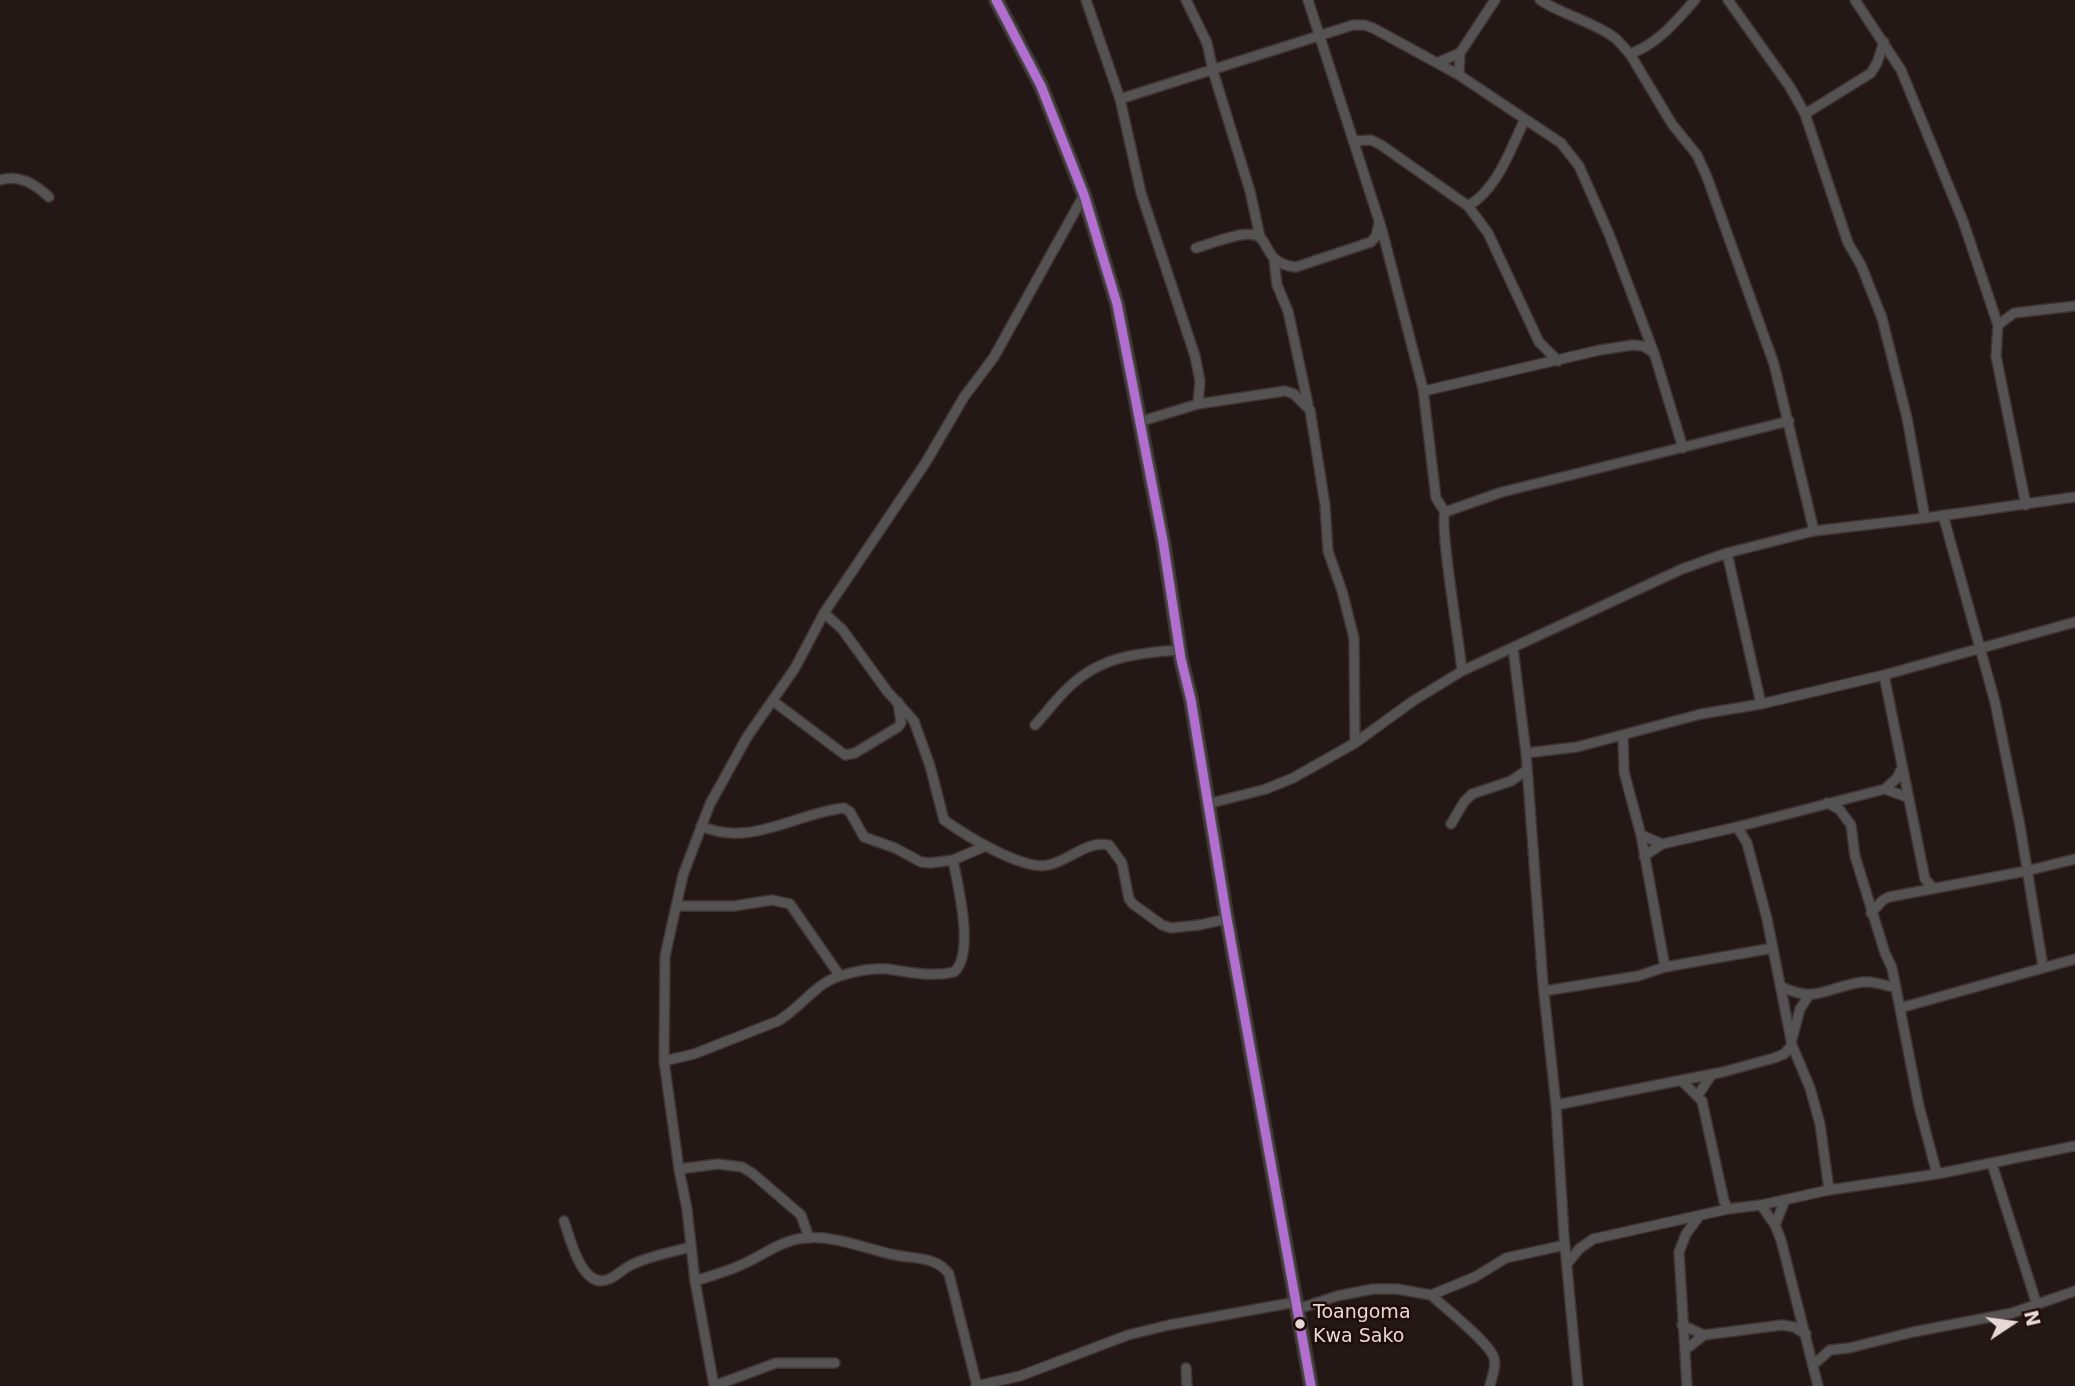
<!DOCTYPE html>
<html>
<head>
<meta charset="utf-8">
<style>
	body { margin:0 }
	#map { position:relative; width:2075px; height:1386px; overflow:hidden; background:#241816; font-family:"DejaVu Sans",sans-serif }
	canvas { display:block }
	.north { position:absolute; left:1977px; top:1288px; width:70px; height:70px; -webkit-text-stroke:5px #200c08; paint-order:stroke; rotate:77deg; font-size:19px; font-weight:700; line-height:28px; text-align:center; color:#e8d8d5 }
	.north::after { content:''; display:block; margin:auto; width:24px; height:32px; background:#e8d8d5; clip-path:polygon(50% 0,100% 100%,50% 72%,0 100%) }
</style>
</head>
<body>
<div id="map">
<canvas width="2075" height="1386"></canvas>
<div class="north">N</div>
</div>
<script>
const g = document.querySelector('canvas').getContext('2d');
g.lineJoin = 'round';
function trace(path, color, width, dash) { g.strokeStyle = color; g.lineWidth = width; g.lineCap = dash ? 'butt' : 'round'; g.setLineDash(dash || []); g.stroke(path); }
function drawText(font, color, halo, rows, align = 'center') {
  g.font = font + ' "DejaVu Sans",sans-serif'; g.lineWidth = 5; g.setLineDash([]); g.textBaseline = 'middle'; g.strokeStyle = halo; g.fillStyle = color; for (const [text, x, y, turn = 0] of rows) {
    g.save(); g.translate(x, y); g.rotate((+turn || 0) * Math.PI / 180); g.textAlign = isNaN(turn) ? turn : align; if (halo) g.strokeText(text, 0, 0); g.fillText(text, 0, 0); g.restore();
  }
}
const minor = new Path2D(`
	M 1086,0 L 1120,99 L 1141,193 L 1195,356 L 1200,381 L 1198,404
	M 1186,0 L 1207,43 L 1213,71 L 1250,191 L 1260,237
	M 1308,0 L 1382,230 L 1423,389 L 1436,498 L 1445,512
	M 1495,0 L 1460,53 L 1459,75 L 1561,143 L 1579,166 L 1609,234 L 1654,353
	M 1540,0 C 1563,15 1594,22 1615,38 C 1621,43 1625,49 1630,54 C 1659,43 1675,22 1695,0
	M 1728,0 L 1790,87 L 1805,114 L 1848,243 L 1861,265 L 1882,318 L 1907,418 L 1925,518
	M 1855,0 L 1901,70 L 1963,221 L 1998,325
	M 1630,54 L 1672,124 L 1697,155 L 1707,177 L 1774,364 L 1814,531
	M 1437,63 L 1460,53
	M 1120,99 L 1353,25 L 1364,25 L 1373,28 L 1459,75
	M 1805,114 L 1871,73 L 1877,63 L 1884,42
	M 1353,141 L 1371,140 L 1381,145 L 1468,206 L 1488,233 L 1539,342 L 1558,361
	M 0,180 C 19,174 35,184 49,197
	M 1468,206 C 1497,190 1511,148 1525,119
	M 1196,248 C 1210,244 1241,231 1255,235 C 1270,238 1263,264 1296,267 L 1371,242 L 1376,236 L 1379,223
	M 1274,260 L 1277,285 L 1288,311 L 1308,404
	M 1424,391 L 1600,350 L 1633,345 L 1643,346 L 1654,353 L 1683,448
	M 1142,421 L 1198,404 L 1285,391 L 1294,394 L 1310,410 L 1325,505 L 1328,551 L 1342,591 L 1354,638 L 1355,743
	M 2026,505 L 1996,356 L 1998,325 L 2014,313 L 2075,306
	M 1943,515 L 1995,702 L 2020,826 L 2043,967
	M 1727,553 L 1761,704
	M 824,613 L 842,629 L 887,691 L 914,721 L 930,766 L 944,820 C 965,835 1023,871 1048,865 C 1069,861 1087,840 1109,845 L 1122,863 L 1129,899 L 1133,904 L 1162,925 L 1171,928 L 1199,925 L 1227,919
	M 1513,648 L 1526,753 L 1543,984 L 1556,1105 L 1564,1236 L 1578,1386
	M 1462,671 C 1460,647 1439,524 1445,512 L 1502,492 L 1789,421
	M 1884,675 L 1925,879 L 1933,888
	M 773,701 L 845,755 L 855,753 L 898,727 L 901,723 L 898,702
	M 1035,725 C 1045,714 1054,702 1064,692 C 1097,657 1134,653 1180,650
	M 1623,735 L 1624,772 L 1641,835 L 1665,967
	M 1526,753 L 1577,747 L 1701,714 L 1761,704 L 1884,675 L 2075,622
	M 1885,789 L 1897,778 L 1902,768
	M 1827,803 L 1839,809 L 1851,825 L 1855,856 L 1885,953 L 1892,968 L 1919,1106 L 1937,1174
	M 1207,804 L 1266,789 L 1293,778 L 1355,743 L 1413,701 L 1462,671 L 1682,569 L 1727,553 L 1814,531 L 1925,518 L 2075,497
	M 1451,824 L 1464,802 L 1472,794 L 1511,781 L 1527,770
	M 701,826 C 750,848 796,813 844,808 L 850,812 L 864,837 L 895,848 L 921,862 L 931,863 L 953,860 L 986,846
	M 1737,827 L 1747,843 L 1767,919 L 1792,1045 L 1810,1088 L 1820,1124 L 1829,1190
	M 1641,835 L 1662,844 L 1737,827 L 1885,789 L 1909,798
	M 1644,856 L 1662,844
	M 676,906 L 734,906 L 772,900 L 790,904 L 840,976
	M 1871,913 L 1883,900 L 1889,897 L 2026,871 L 2075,859
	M 1782,987 C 1817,1004 1829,986 1863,982 C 1874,981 1886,985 1896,988
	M 1544,991 L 1638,976 L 1665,967 L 1773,948
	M 1900,1008 L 2075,959
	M 1792,1039 L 1800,1009 L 1809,995
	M 664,1061 L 694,1054 L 778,1021 C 801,1008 814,984 840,976 C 856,971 878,967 894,970 C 915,973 933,977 954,972 C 975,954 958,886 953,860
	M 1682,1081 L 1702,1101 L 1724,1201 L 1728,1209
	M 1698,1095 L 1712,1074
	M 1556,1105 L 1723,1072 L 1774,1058 L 1784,1054 L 1792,1045
	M 1992,1164 L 2037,1305
	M 679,1169 L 718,1164 L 742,1167 L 752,1173 L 801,1215 L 809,1238
	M 1761,1205 L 1775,1225 L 1781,1240 L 1818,1386
	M 564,1221 C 570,1238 582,1291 609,1279 C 618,1275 624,1268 633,1264 C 651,1256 671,1252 691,1247
	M 1775,1225 L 1785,1200
	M 1567,1264 L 1579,1249 L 1593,1239 L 1728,1209 L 1761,1205 L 1829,1190 L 1937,1174 L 2075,1146
	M 695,1281 C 710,1276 726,1272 741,1265 C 762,1256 781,1240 805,1238 C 834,1235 866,1249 895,1255 C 914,1259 936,1256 949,1274 L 977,1386
	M 1431,1295 C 1444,1307 1490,1343 1494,1358 C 1497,1366 1491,1379 1490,1386
	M 1298,1309 L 1337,1296 L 1373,1289 L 1397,1289 L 1431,1295 L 1475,1277 L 1506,1258 L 1565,1245
	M 1682,1325 L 1704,1335 L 1782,1325 L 1794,1327 L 1806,1334
	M 1685,1350 L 1704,1335
	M 1813,1365 L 1830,1350 L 1849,1348 L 1913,1332 L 2012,1313 L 2075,1291
	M 1186,1368 L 1187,1386
	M 714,1386 L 695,1281 L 687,1209 L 679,1169 L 664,1061 L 665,956 L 683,875 L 710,804 L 747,737 L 795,668 L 824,613 L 926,462 L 964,397 L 994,357 L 1084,195
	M 714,1386 L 776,1363 L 835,1363
	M 976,1386 L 1020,1376 L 1128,1335 L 1169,1325 L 1296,1302
	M 1687,1386 L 1679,1252 L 1686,1234 L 1700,1215`);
const secondary = new Path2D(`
	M 996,0 L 1041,86 L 1084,195 L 1117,304 L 1163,541 L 1181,659 L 1191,700 L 1227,919 L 1311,1386`);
trace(minor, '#3f3432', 12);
trace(secondary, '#3f3432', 16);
trace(minor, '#545253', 9);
trace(secondary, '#4a4d4e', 12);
trace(new Path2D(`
	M 996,0 L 1041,86 L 1084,195 L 1117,304 L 1163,541 L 1181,659 L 1191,700 L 1227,919 L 1311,1386`), '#b36fd0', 9);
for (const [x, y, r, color] of [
	[1300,1324,6,"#e8d8d5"]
]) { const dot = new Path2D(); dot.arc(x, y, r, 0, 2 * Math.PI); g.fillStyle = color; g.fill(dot); trace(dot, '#200c08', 2.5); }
drawText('19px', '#e8d8d5', '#200c08', [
	["Toangoma",1313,1313],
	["Kwa Sako",1313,1337]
], 'left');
</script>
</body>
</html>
